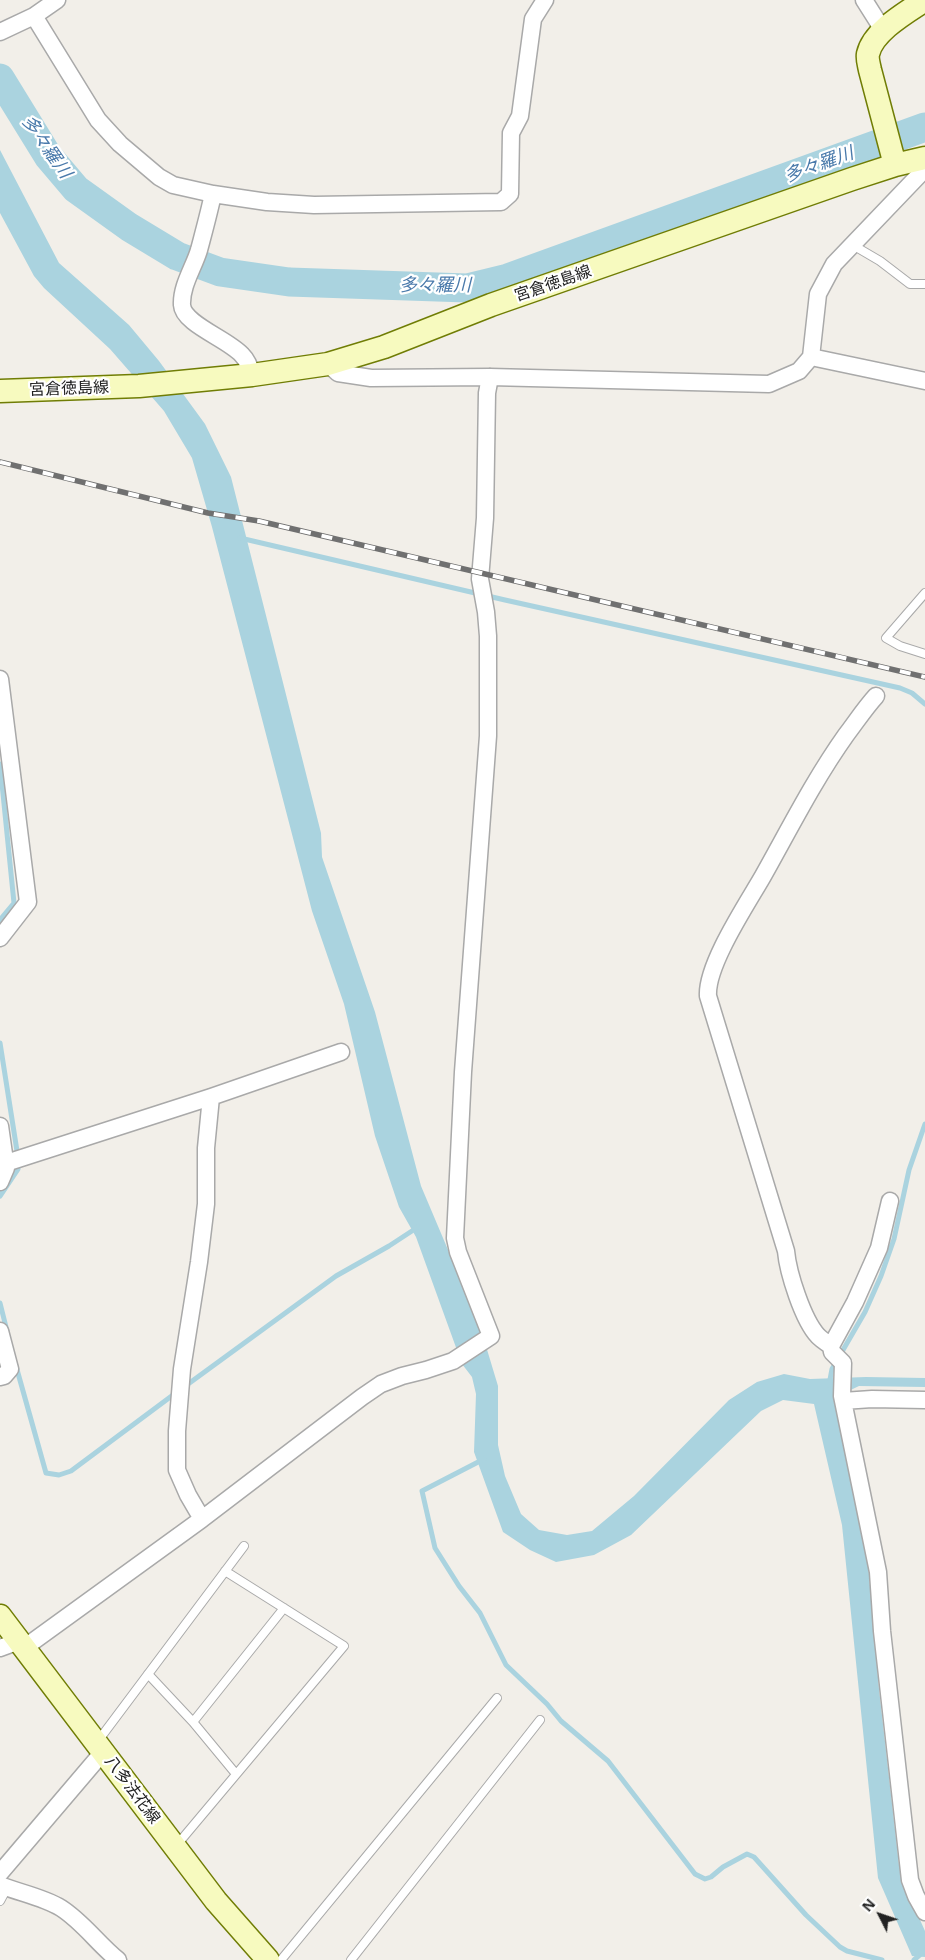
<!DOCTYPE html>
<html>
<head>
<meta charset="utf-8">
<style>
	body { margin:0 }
	#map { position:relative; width:925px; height:1960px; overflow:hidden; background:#f2efe9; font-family:"Open Sans",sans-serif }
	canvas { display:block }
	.north { position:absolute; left:855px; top:1890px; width:50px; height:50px; -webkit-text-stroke:4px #fff; paint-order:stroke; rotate:311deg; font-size:14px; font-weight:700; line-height:20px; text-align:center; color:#222 }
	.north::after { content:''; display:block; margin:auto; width:18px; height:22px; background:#222; clip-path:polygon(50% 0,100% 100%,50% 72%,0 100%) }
</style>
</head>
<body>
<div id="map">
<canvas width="925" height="1960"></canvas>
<div class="north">N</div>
</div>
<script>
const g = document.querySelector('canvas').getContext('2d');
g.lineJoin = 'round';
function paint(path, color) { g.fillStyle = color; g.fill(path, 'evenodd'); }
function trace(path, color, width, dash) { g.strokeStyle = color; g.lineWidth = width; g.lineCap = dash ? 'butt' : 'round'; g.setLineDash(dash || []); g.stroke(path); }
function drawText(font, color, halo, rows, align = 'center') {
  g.font = font + ' "Open Sans","Noto Sans JP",sans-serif'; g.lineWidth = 4.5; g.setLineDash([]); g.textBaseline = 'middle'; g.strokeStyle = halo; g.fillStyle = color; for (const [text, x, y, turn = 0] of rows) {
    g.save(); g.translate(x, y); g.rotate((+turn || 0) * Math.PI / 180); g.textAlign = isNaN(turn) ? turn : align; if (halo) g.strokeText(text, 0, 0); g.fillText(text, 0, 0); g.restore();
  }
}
paint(new Path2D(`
	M 0,150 L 59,263 L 129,325 L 159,361 L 205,424 L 231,477 L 321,833 L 322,857 L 375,1012 L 421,1186 L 479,1323 L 498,1386 L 498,1445 L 505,1476 L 521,1514 L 539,1530 L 567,1535 L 592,1531 L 634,1496 L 729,1400 L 757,1382 L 784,1374 L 810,1379 L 866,1377 L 925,1378 L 925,1387 L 859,1386 L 834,1398 L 867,1551 L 879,1689 L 899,1865 L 904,1884 L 925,1931 L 925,1957 L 912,1956 L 878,1878 L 842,1525 L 814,1404 L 783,1400 L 761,1411 L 631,1535 L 594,1555 L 556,1562 L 530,1550 L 503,1532 L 474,1452 L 476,1394 L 472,1377 L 462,1364 L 416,1237 L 399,1207 L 375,1136 L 344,1004 L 312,911 L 212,527 L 192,458 L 164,411 L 110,349 L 44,288 L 34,276 L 0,213 Z`), '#aad3df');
trace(new Path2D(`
	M 240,538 L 505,600 L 900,688 L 912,693 L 925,704
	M 0,764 L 14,903 L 0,920
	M 0,1043 L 17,1151 L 18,1169 L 0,1196
	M 0,1303 L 7,1331
	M 16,1366 L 46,1473 L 59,1475 L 71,1471 L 177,1392
	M 829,1385 L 832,1369 L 865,1312 L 881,1276 L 894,1239 L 909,1170 L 925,1124
	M 184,1387 L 336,1276 L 389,1246 L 418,1227
	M 484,1459 L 422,1491 L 435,1548 L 459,1586 L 480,1613 L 506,1665 L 547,1704 L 561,1721 L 608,1761 L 695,1874 L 705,1879 L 711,1877 L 723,1867 L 747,1854 L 754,1857 L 806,1915 L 840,1947 L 847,1951 L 882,1960
	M 914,1960 L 922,1953`), '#aad3df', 5);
trace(new Path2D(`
	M 0,78 L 48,156 L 76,189 L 129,227 L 177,256 L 220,272 L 289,282 L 467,288 L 508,278 L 925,127`), '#aad3df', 29);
const lane = new Path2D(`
	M 851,244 L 880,261 L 910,284 L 925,284
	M 925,593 L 886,638 L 900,646 L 925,654
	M 148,1674 L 193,1722
	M 98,1741 L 244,1546
	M 236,1774 L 193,1722 L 284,1608
	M 176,1846 L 344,1646 L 225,1571
	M 0,1901 L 7,1888
	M 281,1960 L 497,1698
	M 351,1960 L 540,1720`);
const street = new Path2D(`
	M 57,0 L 34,16 L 98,120 L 120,144 L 159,177 L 173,185 L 213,194 C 209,213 204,231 199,250 C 194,267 181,286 182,305 C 183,324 228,339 242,355 C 248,361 250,367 252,375
	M 864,0 L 883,30
	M 0,32 L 34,16
	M 213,194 L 267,202 L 314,205 L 501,202 L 510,194 L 511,133 L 520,116 L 533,19 L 545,0
	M 811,357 L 925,381
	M 328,364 L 338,373 L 371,378 L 490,377 L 769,384 L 799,371 L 811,357 L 818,294 L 834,264 L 922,172 L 925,163
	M 0,679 L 28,902 L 0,938
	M 0,1126 L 6,1168 L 0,1182
	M 6,1163 L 211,1097 L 341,1052
	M 890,1201 L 879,1248 L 855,1302 L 831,1346 L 832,1352 L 843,1363 L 842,1396 L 878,1572 L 882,1631 L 910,1880 L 916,1896 L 925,1912
	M 0,1331 L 10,1369 L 4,1376 L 0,1377
	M 831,1346 C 827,1343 822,1340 818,1336 C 803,1320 788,1273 786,1251 L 708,996 C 706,965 747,904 763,876 C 790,828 814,780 846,735 C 856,722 865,708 876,696
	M 843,1401 L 872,1399 L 925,1400
	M 202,1519 L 188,1495 L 177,1470 L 177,1431 L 182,1369 L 199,1262 L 206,1204 L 206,1148 L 211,1097
	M 0,1648 L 19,1641
	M 24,1648 L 202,1519 L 362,1397 L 381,1384 L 402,1376 L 426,1370 L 453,1361 L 491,1336 L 458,1252 L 455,1238 L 463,1072 L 488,736 L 488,636 L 486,612 L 480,579 L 485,518 L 487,393 L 490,377
	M 0,1873 L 103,1752
	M 0,1885 C 20,1893 43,1897 61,1908 C 83,1922 98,1944 118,1960`);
const secondary = new Path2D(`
	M 895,165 L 870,70 C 869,65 867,59 868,54 C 873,31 907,12 925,0
	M 0,391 L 139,386 L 252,375 L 328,364 L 384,347 L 491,305 L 852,179 L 895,165 L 925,158
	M 0,1616 L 216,1901 L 268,1960`);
trace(lane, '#a9a9a9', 10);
trace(street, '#a9a9a9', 19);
trace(secondary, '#707d05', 25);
trace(lane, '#fff', 8);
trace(street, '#fff', 16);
trace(secondary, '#f7fabf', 22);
const rail = new Path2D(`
	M 0,462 L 208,513 L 259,521 L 925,677`);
trace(rail, '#707070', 5.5);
trace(rail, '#fff', 4, [11]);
drawText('16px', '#222', '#fff', [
	["宮倉徳島線",553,284,-19],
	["宮倉徳島線",69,389,-2],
	["八多法花線",132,1790,53]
]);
drawText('italic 18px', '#4a7aab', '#fff', [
	["多々羅川",46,147,55],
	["多々羅川",819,165,-20],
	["多々羅川",435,286]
]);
</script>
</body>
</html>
